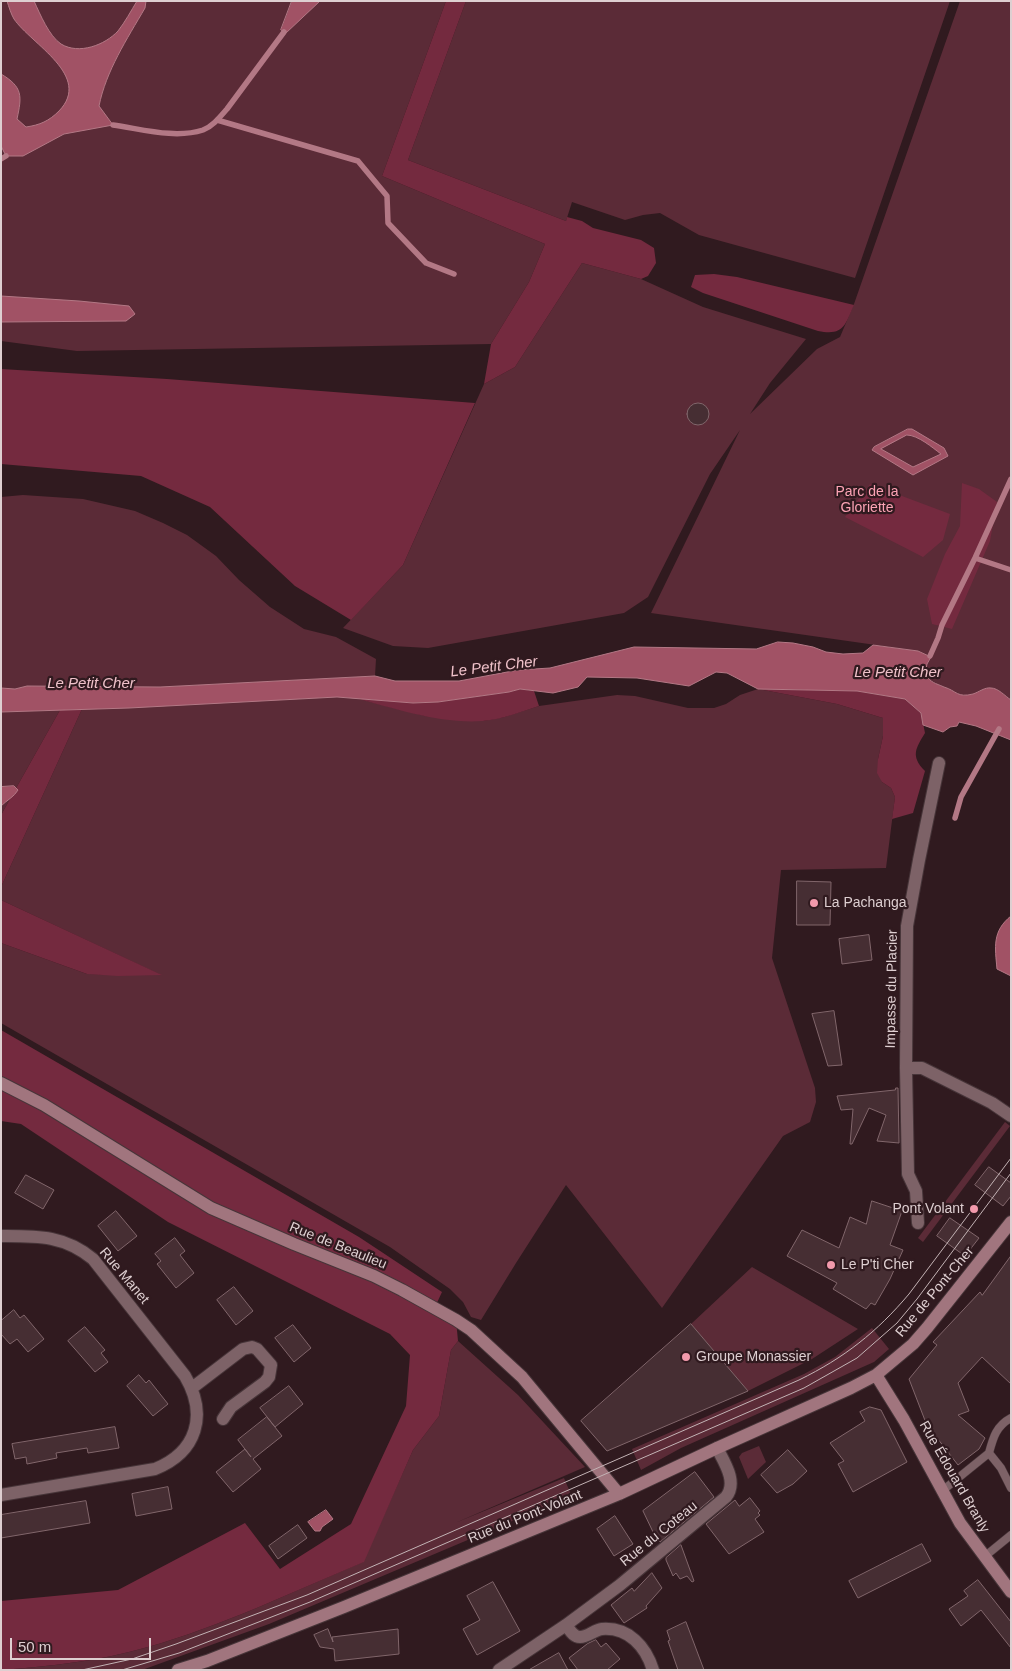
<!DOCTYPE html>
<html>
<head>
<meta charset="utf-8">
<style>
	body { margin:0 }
	#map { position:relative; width:1012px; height:1671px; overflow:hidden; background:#301a1f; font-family:Helvetica,sans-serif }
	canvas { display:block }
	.frame { position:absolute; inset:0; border:2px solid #decfd1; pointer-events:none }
	.scale { position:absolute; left:10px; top:1638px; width:141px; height:22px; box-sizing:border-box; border:2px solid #decfd1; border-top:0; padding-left:6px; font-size:15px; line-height:18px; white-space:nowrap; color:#decfd1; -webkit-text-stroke:4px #301a1f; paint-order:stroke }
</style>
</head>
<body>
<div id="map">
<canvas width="1012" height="1671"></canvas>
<div class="frame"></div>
<div class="scale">50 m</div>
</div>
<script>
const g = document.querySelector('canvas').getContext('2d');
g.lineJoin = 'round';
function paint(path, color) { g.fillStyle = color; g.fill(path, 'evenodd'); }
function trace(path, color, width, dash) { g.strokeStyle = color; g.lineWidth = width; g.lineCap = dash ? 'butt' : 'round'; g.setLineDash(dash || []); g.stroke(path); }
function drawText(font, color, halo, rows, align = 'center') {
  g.font = font + ' Helvetica,sans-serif'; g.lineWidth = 4.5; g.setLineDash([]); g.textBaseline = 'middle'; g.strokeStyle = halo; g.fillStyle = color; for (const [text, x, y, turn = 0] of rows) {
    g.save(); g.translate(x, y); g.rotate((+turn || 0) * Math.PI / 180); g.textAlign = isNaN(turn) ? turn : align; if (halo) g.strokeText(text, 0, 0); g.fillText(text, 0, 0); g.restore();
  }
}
paint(new Path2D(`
	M 1,1 L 446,1 L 382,176 L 545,244 L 529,282 L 491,344 L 77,351 L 1,341 Z
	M 466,1 L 950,1 L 855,278 L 699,235 L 660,213 L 643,215 L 625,220 L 572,202 L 566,221 L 408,160 Z
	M 960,1 L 1011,1 L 1011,700 C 1005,696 998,688 991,688 C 985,687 979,692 973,694 C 957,698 957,692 944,687 C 935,683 931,683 925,674 L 927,664 L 931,657 L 918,651 L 651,613 L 740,430 L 710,474 L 648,597 L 624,613 L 428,648 L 393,646 L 343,628 L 403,565 L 484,384 L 515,367 L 582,263 L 641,279 L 703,307 L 806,339 L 770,383 L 750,414 L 817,349 L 840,337 L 854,304 Z
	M 23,495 L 83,499 L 135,511 L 163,523 L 187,535 L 216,556 L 239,580 L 270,607 L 304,629 L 336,637 L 376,659 L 375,676 L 160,687 L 27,686 L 15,689 L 1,688 L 1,497 Z
	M 758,689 L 837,704 L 883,718 L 883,736 L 878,759 L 882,782 L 891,788 L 895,797 L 886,868 L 781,870 L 772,958 L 815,1088 L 816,1102 L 810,1122 L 783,1136 L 662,1308 L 566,1185 L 516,1263 L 481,1320 L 471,1317 L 463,1302 L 450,1289 L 390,1247 L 1,1023 L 1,943 L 87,974 L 161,975 L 1,900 L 1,887 L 82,709 L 337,697 L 355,698 L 426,716 L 451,719 L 483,721 L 504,717 L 539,706 L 617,695 L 635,696 L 688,708 L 714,708 L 726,704 L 740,695 Z
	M 60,710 L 1,815 L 1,712 Z
	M 1005,1122 L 1010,1126 L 923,1242 L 918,1238 Z
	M 752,1267 L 858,1329 L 812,1359 L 748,1391 L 691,1324 Z
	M 872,1328 L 889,1349 L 874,1362 L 681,1448 L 641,1470 L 632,1449 L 804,1374 L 835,1357 Z
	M 458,1341 L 518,1395 L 585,1467 L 455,1523 L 564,1478 L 573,1499 L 541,1509 L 269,1624 L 142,1670 L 1,1670 C 51,1666 100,1661 148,1647 C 222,1626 292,1592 363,1562 L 413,1450 L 439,1416 L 451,1350 Z
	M 759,1446 L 766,1462 L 748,1479 L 739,1457 L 742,1453 Z`), '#5b2b37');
paint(new Path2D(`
	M 446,1 L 466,1 L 408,160 L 566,221 L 567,217 L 582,221 L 593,228 L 641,240 L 654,248 L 656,263 L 648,276 L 641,279 L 582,263 L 515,367 L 484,384 L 491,344 L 529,282 L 545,244 L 382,176 Z
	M 714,274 L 737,277 L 854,305 C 845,325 844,336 818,331 L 703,293 L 691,287 L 695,275 Z
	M 1,369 L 167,379 L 475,403 L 403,565 L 351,620 L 295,586 L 210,507 L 141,476 L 1,464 Z
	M 962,483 L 979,489 L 997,502 L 990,541 L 952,629 L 932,624 L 927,599 L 945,554 L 960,526 Z
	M 870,484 L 950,514 L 943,540 L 923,557 L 845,517 Z
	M 520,689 L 534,691 L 539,706 C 521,712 503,719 483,721 C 440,724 397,709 355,698 L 413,703 L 438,702 L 509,692 Z
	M 758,689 L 857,691 L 905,699 L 921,713 L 925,733 C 916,748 910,756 925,771 L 913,813 L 892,819 L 895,797 L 891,788 L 882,782 L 877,773 L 878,759 L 883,736 L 883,718 L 837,704 Z
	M 82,709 L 1,887 L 1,815 L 60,710 Z
	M 1,900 L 162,975 L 118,976 L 87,974 L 1,943 Z
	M 1,1030 L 359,1237 L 442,1292 L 435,1307 L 456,1320 L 458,1341 L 451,1350 L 439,1416 L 413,1450 L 364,1562 C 292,1592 222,1626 148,1647 C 100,1661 51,1666 1,1670 L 1,1601 L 118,1590 L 245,1523 L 280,1569 L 351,1524 L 406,1406 L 410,1355 L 390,1334 L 168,1222 L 21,1124 L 1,1121 Z`), '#742a3f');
const water = new Path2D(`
	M 7,1 L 34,1 C 40,14 49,36 61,44 C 79,55 105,45 118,31 C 125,22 131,11 137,1 L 146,1 L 145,8 C 127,39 106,71 99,106 L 113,125 L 64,134 L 23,156 L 6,156 L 1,146 L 1,74 C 23,87 22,96 17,119 L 26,127 C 40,125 49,121 59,111 C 93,76 31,44 14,19 C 11,14 9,7 7,1 Z
	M 292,1 L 320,1 L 286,33 L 281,30 Z
	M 1,296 L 79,301 L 129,306 L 135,314 L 126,321 L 1,322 Z
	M 908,429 L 912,429 L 944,448 L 948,456 L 913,475 L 872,450 L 874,447 ZM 907,435 C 918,435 933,448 941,454 L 913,467 L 881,449 Z
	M 778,642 L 793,643 L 813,647 L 826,652 L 843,654 L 863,653 L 873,645 L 918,651 L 931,657 L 927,664 L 925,674 C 931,683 935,683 944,687 C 957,691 957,698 973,694 C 979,692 985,687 991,688 C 998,688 1005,696 1011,700 L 1011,740 L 976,726 L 959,722 L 957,726 L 950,727 L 943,732 L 923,725 L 921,713 L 905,699 L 857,691 L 758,689 L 727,673 L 716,672 L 689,686 L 637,678 L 587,677 L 578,687 L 553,693 L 520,689 L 509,692 L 438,702 L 413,703 L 337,697 L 129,708 L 1,712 L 1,688 L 15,689 L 27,686 L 160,687 L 375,676 L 395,681 L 459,681 L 518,670 L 550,668 L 634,647 L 756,649 Z
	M 14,786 L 18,790 C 14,797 7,800 1,806 L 1,787 Z
	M 1011,916 L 1011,976 L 997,969 C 995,947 992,931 1011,916 Z
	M 326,1510 L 333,1519 L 322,1527 L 320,1531 L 315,1531 L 308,1522 Z`);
paint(water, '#a15265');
trace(water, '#b37885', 1);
trace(new Path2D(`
	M 217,120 L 358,161 L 387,196 L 388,223 L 426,263 L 454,274
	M 113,125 C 142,129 175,139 203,130 C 213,126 220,117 227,109 L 284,32
	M 1,159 L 6,156
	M 975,558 L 1011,570
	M 930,656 L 938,638 L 942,625 L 975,558 L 1011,479
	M 955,818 L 961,797 L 999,729`), '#b37885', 5.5);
const building = new Path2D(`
	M687 414a11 11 0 1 1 22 0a11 11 0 1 1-22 0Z
	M 797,881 L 831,882 L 830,925 L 797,925 Z
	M 869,935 L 872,960 L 842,964 L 839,939 Z
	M 834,1011 L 842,1065 L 828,1066 L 812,1014 Z
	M 896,1088 L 898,1088 L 899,1143 L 877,1141 L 886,1115 L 869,1108 L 852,1144 L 850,1144 L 853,1109 L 841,1110 L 837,1096 L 895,1090 Z
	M 989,1167 L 1011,1183 L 1011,1196 L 1003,1206 L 975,1185 Z
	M 26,1175 L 54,1190 L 43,1209 L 15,1193 Z
	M 872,1201 L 902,1211 L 890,1245 L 903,1250 L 890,1279 L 875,1305 L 871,1303 L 866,1309 L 833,1289 L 837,1283 L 787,1256 L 802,1230 L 839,1248 L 850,1217 L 866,1224 Z
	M 116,1211 L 137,1236 L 118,1251 L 98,1226 Z
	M 950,1218 L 979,1238 L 965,1256 L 937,1236 Z
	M 175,1238 L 185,1251 L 180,1255 L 194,1273 L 176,1288 L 157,1264 L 161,1261 L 155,1254 Z
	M 1011,1256 L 1011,1384 L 982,1357 L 958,1383 L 969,1411 L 958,1415 L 985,1438 L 979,1449 L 958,1465 L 934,1434 L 931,1436 L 909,1379 L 937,1345 L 933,1342 L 980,1292 L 982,1295 Z
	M 234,1287 L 253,1311 L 236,1325 L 217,1300 Z
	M 14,1310 L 20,1318 L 24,1315 L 44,1339 L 28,1352 L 17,1339 L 10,1344 L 1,1334 L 1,1321 Z
	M 691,1324 L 748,1391 L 607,1451 L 581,1421 Z
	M 293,1325 L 311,1348 L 294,1362 L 275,1338 Z
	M 85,1327 L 105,1350 L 101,1353 L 108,1362 L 95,1372 L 68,1341 Z
	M 139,1375 L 146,1383 L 149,1380 L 168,1404 L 153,1416 L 127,1386 Z
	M 289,1386 L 303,1404 L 275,1427 L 260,1408 Z
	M 870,1407 L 881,1410 L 907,1462 L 853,1492 L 838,1464 L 844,1461 L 830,1443 L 865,1421 L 860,1412 Z
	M 267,1417 L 282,1436 L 253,1459 L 261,1469 L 233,1492 L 216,1472 L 245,1449 L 251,1457 L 238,1440 Z
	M 115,1427 L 119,1448 L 88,1453 L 87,1448 L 56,1453 L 57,1458 L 27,1464 L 26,1457 L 15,1459 L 12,1444 Z
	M 788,1450 L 807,1471 L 793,1484 L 777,1493 L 761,1475 Z
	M 695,1472 L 714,1497 L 660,1542 L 654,1534 L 643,1511 Z
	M 168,1487 L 172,1509 L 136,1516 L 132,1494 Z
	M 750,1498 L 760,1511 L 758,1513 L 760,1515 L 755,1519 L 764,1532 L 729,1554 L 706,1524 L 735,1500 L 739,1506 Z
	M 86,1501 L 90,1523 L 1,1538 L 1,1515 Z
	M 615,1516 L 633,1544 L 614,1556 L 597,1529 Z
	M 298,1525 L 307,1538 L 278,1559 L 269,1546 Z
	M 922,1544 L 931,1561 L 858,1598 L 849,1581 Z
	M 681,1545 L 694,1581 L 692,1582 L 687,1576 L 680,1579 L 676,1573 L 673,1576 L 666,1560 L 666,1558 Z
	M 652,1573 L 662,1588 L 646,1606 L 647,1608 L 624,1623 L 611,1605 L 632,1588 L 634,1591 Z
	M 978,1580 L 1011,1622 L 1011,1648 L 981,1610 L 961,1626 L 949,1609 L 968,1596 L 964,1591 Z
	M 493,1582 L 520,1631 L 477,1655 L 463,1629 L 480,1620 L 467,1596 Z
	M 686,1622 L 704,1670 L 678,1670 L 668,1641 L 670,1640 L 667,1631 Z
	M 328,1629 L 333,1642 L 332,1637 L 398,1629 L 399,1654 L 335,1661 L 334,1649 L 320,1647 L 314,1635 Z
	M 596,1640 L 601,1647 L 606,1643 L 620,1659 L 607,1670 L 578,1670 L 569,1658 L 587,1644 Z
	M 559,1653 L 568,1670 L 529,1670 Z`);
paint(building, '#462e33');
trace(building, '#81666b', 1);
const lane = new Path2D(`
	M 1011,1418 C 996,1426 993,1438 989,1453 L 1001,1468 L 1011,1488
	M 942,1491 L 989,1453
	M 984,1557 L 1011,1535`);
const street = new Path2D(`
	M 906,1068 L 922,1068 L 992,1103 L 1011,1116
	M 918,1223 L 916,1191 L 908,1174 L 906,1068 L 907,926 L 919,860 L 939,763
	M 1,1236 C 37,1236 64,1235 93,1259 L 185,1376 C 208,1415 197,1452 155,1469 L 1,1495
	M 192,1388 L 243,1349 L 252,1347 L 257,1349 L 271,1365 L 269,1377 L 265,1382 L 231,1407 L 223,1419
	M 566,1625 C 570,1630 573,1637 580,1637 C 588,1637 594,1630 602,1629 C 629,1627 646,1647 653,1670
	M 499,1670 L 566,1625 L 620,1585 L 726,1497 C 738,1482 724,1462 717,1448`);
const secondary = new Path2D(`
	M 1,1083 L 44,1105 L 211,1208 L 294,1244 L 374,1276 L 402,1290 L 456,1320 L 471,1330 L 522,1377 L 619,1494
	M 876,1375 L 904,1420 L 960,1523 L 1011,1592
	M 178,1670 L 207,1661 L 344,1607 L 619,1494 L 717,1448 L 851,1388 L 876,1375 L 913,1344 L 927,1328 L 1011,1222`);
trace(lane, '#473539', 9);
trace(street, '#473539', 14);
trace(secondary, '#473539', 14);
trace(lane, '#7d6267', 8);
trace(street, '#7d6267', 12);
trace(secondary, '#a1757e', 12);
trace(new Path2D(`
	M 82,1670 L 132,1659 L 176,1644 L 307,1595 L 799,1380 C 844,1358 877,1332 909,1294 L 1011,1158
	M 122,1670 L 179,1653 L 310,1602 L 804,1388 L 857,1358 L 897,1323 L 917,1299 L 1011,1173`), '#c3b3b5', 1);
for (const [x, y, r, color] of [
	[814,903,5,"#f29aac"],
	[974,1209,5,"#f29aac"],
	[831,1265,5,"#f29aac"],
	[686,1357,5,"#f29aac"]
]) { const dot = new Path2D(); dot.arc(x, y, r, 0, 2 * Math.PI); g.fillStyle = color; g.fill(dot); trace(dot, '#301a1f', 2); }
drawText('14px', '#fda3b5', '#301a1f', [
	["Parc de la",867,492],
	["Gloriette",867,508]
]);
drawText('14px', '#decfd1', '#301a1f', [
	["La Pachanga",824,903],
	["Pont Volant",964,1209,"right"],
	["Le P'ti Cher",841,1265],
	["Groupe Monassier",696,1357]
], 'left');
drawText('14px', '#decfd1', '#301a1f', [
	["Impasse du Placier",892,989,-89],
	["Rue de Beaulieu",338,1246,22],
	["Rue Manet",124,1276,50],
	["Rue de Pont-Cher",935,1292,-50],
	["Rue Édouard Branly",954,1477,60],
	["Rue du Pont-Volant",525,1517,-22],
	["Rue du Coteau",659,1534,-39]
]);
drawText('italic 15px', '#f0c2ca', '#301a1f', [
	["Le Petit Cher",494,667,-7],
	["Le Petit Cher",898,673],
	["Le Petit Cher",91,684]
]);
</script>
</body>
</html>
